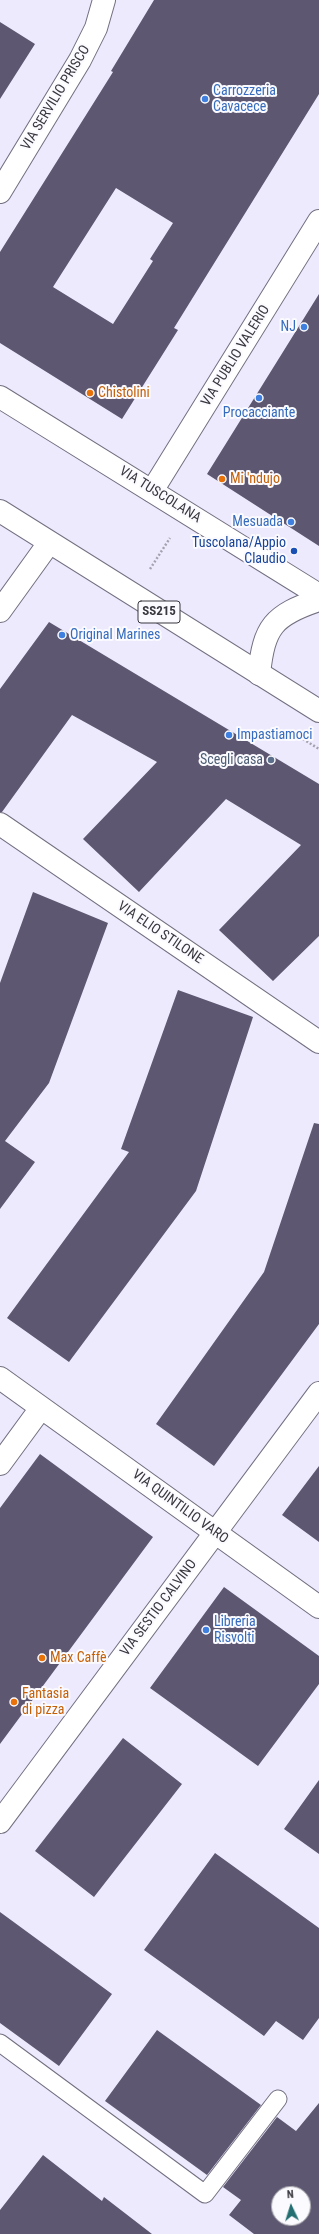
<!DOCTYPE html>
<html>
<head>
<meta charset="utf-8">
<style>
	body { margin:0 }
	#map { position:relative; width:319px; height:2234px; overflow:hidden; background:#eeeafd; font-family:"Roboto Condensed",sans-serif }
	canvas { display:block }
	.north { position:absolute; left:271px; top:2186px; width:40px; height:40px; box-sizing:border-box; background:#fbfafe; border:1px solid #adacb2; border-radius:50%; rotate:356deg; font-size:11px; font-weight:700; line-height:16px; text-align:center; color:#39373f }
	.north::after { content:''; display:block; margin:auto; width:14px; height:18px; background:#226e71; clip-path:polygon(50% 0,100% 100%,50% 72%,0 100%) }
</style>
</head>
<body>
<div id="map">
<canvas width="319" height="2234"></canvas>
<div class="north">N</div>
</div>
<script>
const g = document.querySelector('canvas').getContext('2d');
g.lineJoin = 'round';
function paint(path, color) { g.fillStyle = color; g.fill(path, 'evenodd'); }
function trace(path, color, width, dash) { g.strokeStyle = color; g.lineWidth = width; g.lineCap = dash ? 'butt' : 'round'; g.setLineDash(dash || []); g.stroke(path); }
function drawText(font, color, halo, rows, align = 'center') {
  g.font = font + ' "Roboto Condensed",sans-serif'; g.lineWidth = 4; g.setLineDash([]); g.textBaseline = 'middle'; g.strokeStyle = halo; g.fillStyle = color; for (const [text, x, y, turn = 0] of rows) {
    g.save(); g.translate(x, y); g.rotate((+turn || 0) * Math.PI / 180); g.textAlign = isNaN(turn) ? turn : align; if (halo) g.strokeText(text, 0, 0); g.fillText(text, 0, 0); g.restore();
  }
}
paint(new Path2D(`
	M 154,0 L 319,0 L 319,94 L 174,328 L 178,330 L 122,419 L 0,343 L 0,252 L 113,72 L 111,71 ZM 116,188 L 173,223 L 150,259 L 153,261 L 113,324 L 53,287 Z
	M 0,22 L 35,44 L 0,99 Z
	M 319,294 L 319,546 L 207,474 Z
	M 49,622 L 319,784 L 319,936 L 273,981 L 219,930 L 301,845 L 226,799 L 139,892 L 83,839 L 157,762 L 72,715 L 2,812 L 0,812 L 0,689 Z
	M 33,892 L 108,923 L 49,1083 L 5,1141 L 35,1162 L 0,1209 L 0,983 Z
	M 178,990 L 253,1017 L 196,1191 L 69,1362 L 7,1318 L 129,1152 L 121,1149 Z
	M 314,1123 L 319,1124 L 319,1324 L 214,1466 L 156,1424 L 264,1272 Z
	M 40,1454 L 153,1537 L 0,1744 L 0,1508 Z
	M 319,1466 L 319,1542 L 282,1515 Z
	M 224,1587 L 319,1656 L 319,1684 L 258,1766 L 150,1688 Z
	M 123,1738 L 182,1784 L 94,1897 L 35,1851 Z
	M 319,1780 L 319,1854 L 284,1829 Z
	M 215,1853 L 319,1928 L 319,2018 L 303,2040 L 276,2021 L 264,2036 L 144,1950 Z
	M 0,1912 L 112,1994 L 59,2066 L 0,2023 Z
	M 157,2030 L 261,2105 L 207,2175 L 105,2101 Z
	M 319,2103 L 319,2234 L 254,2234 L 229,2215 L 241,2200 L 223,2187 L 277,2117 L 296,2131 ZM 279,2194 L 303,2194 L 303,2218 L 279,2218 Z
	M 43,2155 L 102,2201 L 104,2197 L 152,2234 L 0,2234 L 0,2210 Z`), '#5d5771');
const service = new Path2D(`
	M 0,2043 L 205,2194 L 278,2099`);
const minor = new Path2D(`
	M 0,192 L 80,60 L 96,28 L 104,0
	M 152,491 L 319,221
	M 0,611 L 49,543
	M 259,674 C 264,627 273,615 319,600
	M 0,824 L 319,1042
	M 0,1378 L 319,1607
	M 0,1464 L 41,1408
	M 0,1822 L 319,1393`);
const primary = new Path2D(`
	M 0,397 L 319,595
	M 0,511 L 319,711`);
trace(service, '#736f80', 19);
trace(minor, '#736f80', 24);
trace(primary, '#736f80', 24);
trace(new Path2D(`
	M 150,569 L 170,538
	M 303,739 L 319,749`), '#a5a2b0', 2.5, [2, 2]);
trace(service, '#fff', 17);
trace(minor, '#fff', 22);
trace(primary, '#fff', 22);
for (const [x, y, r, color] of [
	[205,99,4,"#3f7fe0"],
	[304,327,4,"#3f7fe0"],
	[90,393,4,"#e8710a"],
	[259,398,4,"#3f7fe0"],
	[222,479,4,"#e8710a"],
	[291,522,4,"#3f7fe0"],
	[294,551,4,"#1a4fb4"],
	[62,635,4,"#3f7fe0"],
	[229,735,4,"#3f7fe0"],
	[271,760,4,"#5c6f8a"],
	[206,1630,4,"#3f7fe0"],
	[42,1658,4,"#e8710a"],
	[14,1702,4,"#e8710a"]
]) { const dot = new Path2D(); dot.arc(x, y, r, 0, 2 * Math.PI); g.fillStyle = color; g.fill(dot); trace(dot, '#fbfafe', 1.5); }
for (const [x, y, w] of [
	[159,612,42]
]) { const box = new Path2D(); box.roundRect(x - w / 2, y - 11, w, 22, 3); g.fillStyle = '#fbfafe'; g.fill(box); trace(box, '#39373f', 1); }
drawText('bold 13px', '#39373f', null, [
	["SS215",159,612]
]);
drawText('14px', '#366cbe', '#fbfafe', [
	["Carrozzeria",213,91],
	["Cavacece",213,107],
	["NJ",296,327,"right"],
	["Procacciante",259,413,"center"],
	["Mesuada",283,522,"right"],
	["Original Marines",70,635],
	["Impastiamoci",237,735],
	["Libreria",214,1622],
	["Risvolti",214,1638]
], 'left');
drawText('14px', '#39373f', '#fbfafe', [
	["VIA SERVILIO PRISCO",56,98,-59],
	["VIA PUBLIO VALERIO",236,356,-58],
	["VIA TUSCOLANA",160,495,32],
	["VIA ELIO STILONE",160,933,34],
	["VIA QUINTILIO VARO",180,1507,36],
	["VIA SESTIO CALVINO",159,1608,-53]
]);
drawText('14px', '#c56008', '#fbfafe', [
	["Chistolini",98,393],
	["Mi 'ndujo",230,479],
	["Max Caffè",50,1658],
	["Fantasia",22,1694],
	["di pizza",22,1710]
], 'left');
drawText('14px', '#164399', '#fbfafe', [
	["Tuscolana/Appio",286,543],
	["Claudio",286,559]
], 'right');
drawText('14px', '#4e5e75', '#fbfafe', [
	["Scegli casa",263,760]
], 'right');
</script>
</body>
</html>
